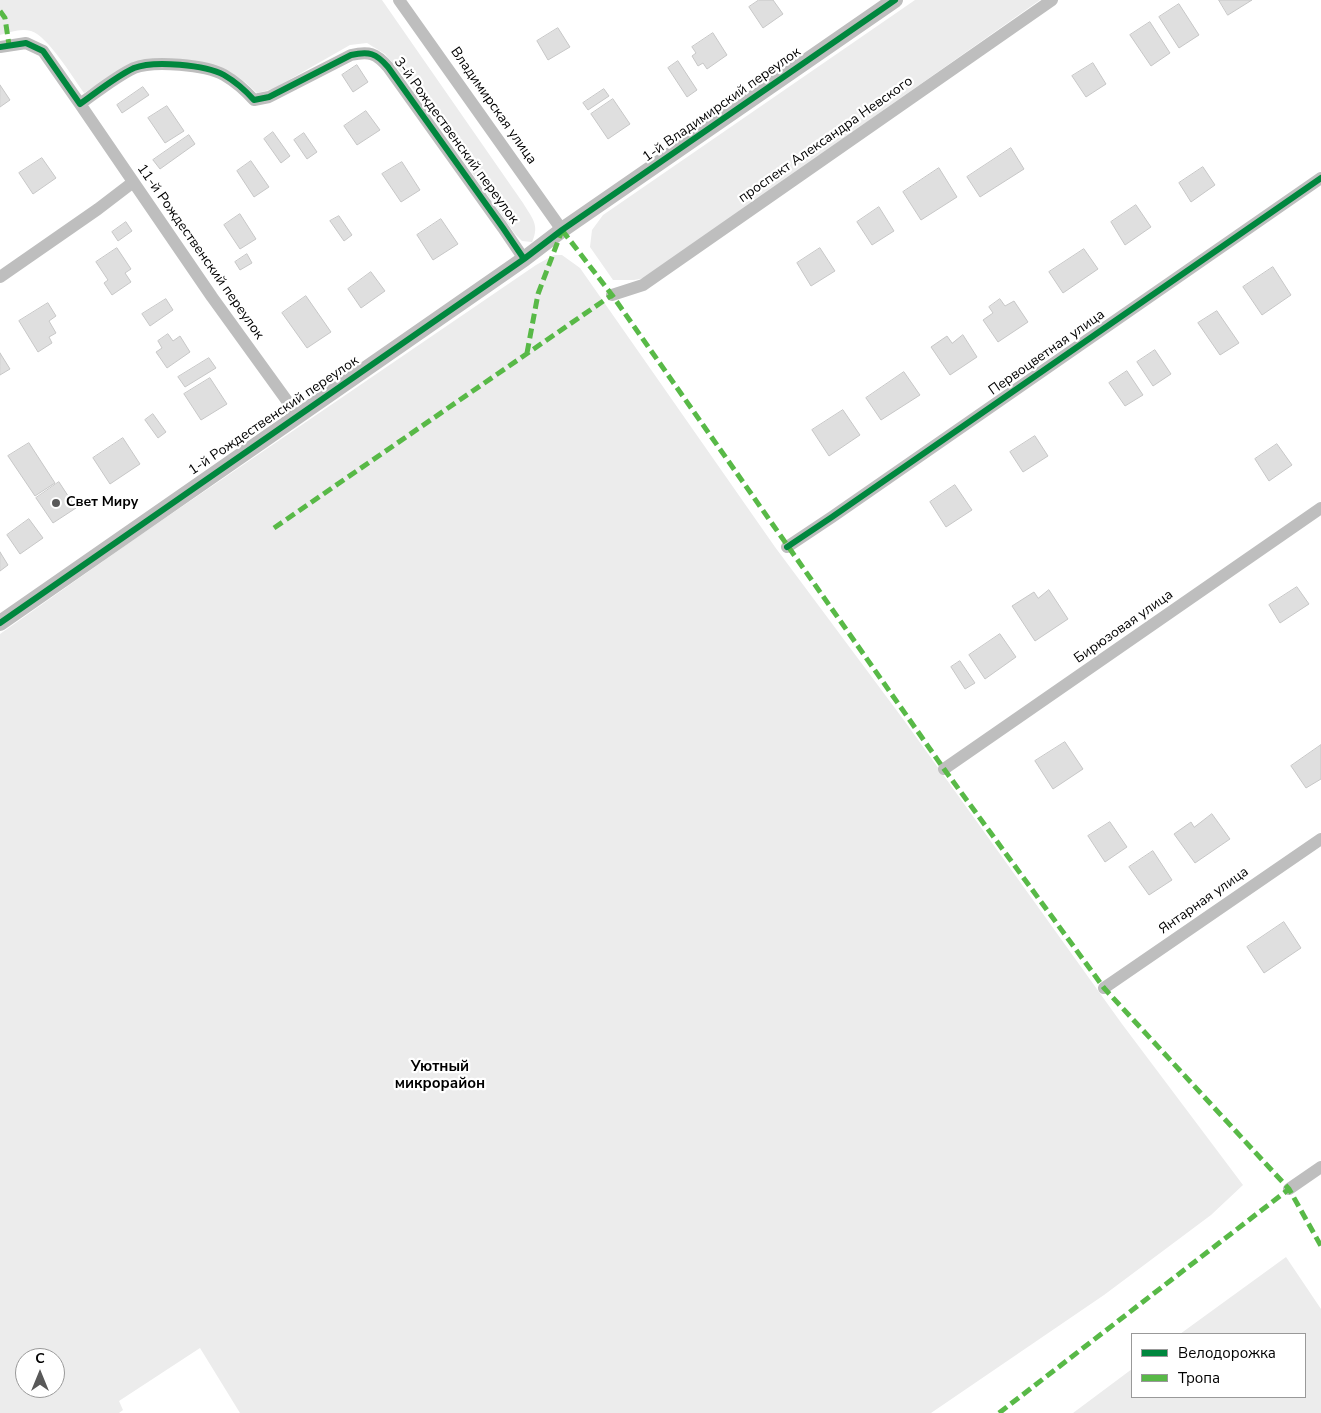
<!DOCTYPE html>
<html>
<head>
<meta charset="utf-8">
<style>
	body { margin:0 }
	#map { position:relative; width:1321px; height:1413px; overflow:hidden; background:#fff; font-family:"Nunito Sans",sans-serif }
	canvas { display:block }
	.legend { position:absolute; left:1131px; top:1333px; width:175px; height:65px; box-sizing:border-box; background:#fff; border:1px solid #999; margin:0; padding:6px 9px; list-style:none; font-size:15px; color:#000 }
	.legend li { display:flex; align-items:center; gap:10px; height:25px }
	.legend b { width:25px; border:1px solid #999 }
	.north { position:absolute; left:15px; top:1348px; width:50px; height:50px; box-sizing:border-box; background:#fff; border:1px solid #999; border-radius:50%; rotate:0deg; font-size:14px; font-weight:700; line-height:20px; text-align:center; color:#000 }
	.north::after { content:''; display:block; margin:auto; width:18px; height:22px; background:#595959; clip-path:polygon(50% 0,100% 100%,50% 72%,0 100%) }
</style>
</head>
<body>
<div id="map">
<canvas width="1321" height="1413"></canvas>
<ul class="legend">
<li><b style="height:6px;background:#00873e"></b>Велодорожка</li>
<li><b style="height:6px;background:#58b947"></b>Тропа</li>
</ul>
<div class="north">С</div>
</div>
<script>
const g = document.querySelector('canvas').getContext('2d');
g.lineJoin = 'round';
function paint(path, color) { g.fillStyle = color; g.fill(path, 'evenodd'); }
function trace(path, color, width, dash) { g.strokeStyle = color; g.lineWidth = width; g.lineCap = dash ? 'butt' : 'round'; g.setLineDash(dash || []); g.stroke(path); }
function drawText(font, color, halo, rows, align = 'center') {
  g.font = font + ' "Nunito Sans",sans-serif'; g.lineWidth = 4.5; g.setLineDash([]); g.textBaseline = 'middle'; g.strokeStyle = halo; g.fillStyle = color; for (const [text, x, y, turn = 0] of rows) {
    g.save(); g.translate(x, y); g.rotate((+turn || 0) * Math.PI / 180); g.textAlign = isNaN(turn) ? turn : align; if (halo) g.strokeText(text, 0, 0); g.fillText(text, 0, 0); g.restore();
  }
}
paint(new Path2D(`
	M 0,0 L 382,0 L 523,203 C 532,218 540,225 532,242 L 522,241 L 515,234 L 405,77 L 385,54 L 367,43 L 350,45 L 273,89 L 257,93 L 245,82 L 223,69 L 125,67 L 84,93 C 74,79 47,35 31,31 C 21,28 10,32 0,35 Z
	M 915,0 L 1040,0 L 645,278 L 634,280 L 613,280 L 590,247 L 592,230 L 603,215 Z
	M 554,255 L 562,255 L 580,268 L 775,547 L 906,723 L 1122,1024 L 1243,1185 L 1211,1215 L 1104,1295 L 931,1413 L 240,1413 L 200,1348 L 119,1401 L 123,1410 L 119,1413 L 0,1413 L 0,634 L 136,538 L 536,265 ZM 25,1358 L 55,1358 L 55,1388 L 25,1388 Z
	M 1286,1257 L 1321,1309 L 1321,1413 L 1073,1413 L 1132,1369 L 1132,1397 L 1305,1397 L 1305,1334 L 1180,1334 Z`), '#ececec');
const building = new Path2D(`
	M 759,0 L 773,0 L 783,14 L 763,28 L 749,7 Z
	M 1219,0 L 1252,0 L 1228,15 Z
	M 1179,4 L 1199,35 L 1179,48 L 1159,17 Z
	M 1150,22 L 1170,53 L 1151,66 L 1130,35 Z
	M 558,28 L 570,47 L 548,60 L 537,41 Z
	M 713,33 L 727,55 L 707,69 L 703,63 L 698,66 L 692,56 L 696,53 L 692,47 Z
	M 678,61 L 697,90 L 687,97 L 668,68 Z
	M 1093,63 L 1106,84 L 1086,97 L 1072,76 Z
	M 357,65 L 368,82 L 353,92 L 342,75 Z
	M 0,85 L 10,100 L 0,107 Z
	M 143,87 L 149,95 L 122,113 L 117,105 Z
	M 604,89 L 609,96 L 588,110 L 583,103 Z
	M 613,99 L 630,124 L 608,139 L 591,114 Z
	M 167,106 L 184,131 L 165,143 L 148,118 Z
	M 366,111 L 380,130 L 357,145 L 344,126 Z
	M 273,132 L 290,156 L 281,163 L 264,139 Z
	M 304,133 L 317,152 L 307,159 L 294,140 Z
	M 189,135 L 195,144 L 160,169 L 153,160 Z
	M 1011,148 L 1024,169 L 980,197 L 967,177 Z
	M 42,158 L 56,178 L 33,194 L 19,173 Z
	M 251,161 L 269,187 L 254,197 L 237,171 Z
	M 402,162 L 420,190 L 401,202 L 382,174 Z
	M 1203,167 L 1215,185 L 1191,202 L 1179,183 Z
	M 939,168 L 957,197 L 921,220 L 903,192 Z
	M 1136,205 L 1151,227 L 1125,245 L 1111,222 Z
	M 879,207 L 894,231 L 872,245 L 857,222 Z
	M 240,214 L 256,239 L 240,249 L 224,225 Z
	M 339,216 L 352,235 L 344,241 L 330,221 Z
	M 441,219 L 458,244 L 433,260 L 417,235 Z
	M 126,222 L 132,231 L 118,241 L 112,232 Z
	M 117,248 L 131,269 L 125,273 L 131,282 L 112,295 L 104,283 L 108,280 L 96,262 Z
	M 820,248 L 835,271 L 811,286 L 797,263 Z
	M 1084,249 L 1098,269 L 1063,293 L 1049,272 Z
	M 247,254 L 252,263 L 240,270 L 235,262 Z
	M 1273,267 L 1291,295 L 1262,315 L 1243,287 Z
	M 371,272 L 385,291 L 361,308 L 348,289 Z
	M 306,296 L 331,332 L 307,348 L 282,313 Z
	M 166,299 L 173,310 L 150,326 L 142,314 Z
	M 1000,299 L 1005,306 L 1014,301 L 1028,322 L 998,342 L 983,320 L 993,313 L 989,307 Z
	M 48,303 L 56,316 L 49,321 L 56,333 L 49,337 L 52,343 L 38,352 L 19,321 Z
	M 1217,311 L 1239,343 L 1220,355 L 1198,323 Z
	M 168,334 L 173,341 L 180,336 L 190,352 L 167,368 L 156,352 L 162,348 L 158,341 Z
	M 963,335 L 977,357 L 950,375 L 931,347 L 947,336 L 952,343 Z
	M 1155,350 L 1171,374 L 1153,386 L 1137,362 Z
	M 0,353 L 10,369 L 0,375 Z
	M 209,358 L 216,368 L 185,387 L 178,377 Z
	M 1127,371 L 1143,395 L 1125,406 L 1109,383 Z
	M 904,372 L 920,395 L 881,420 L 866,398 Z
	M 210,378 L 227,404 L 201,420 L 184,394 Z
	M 843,410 L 860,435 L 829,456 L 812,430 Z
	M 153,414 L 166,432 L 158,438 L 145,420 Z
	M 1035,436 L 1048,456 L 1023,472 L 1010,452 Z
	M 123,438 L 140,464 L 110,484 L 93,458 Z
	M 29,443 L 55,483 L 35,496 L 8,456 Z
	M 1277,444 L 1292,465 L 1269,481 L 1255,459 Z
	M 59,482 L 76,508 L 53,523 L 36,498 Z
	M 955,485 L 972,510 L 946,527 L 930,502 Z
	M 29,519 L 43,538 L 20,554 L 7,535 Z
	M 0,552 L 8,565 L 0,571 Z
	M 1297,587 L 1309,604 L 1280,623 L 1269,605 Z
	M 1049,590 L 1068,619 L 1035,641 L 1012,606 L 1034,592 L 1038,598 Z
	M 1000,634 L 1016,657 L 985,679 L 969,655 Z
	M 960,661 L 975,683 L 965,689 L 951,667 Z
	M 1065,742 L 1083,769 L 1053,789 L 1035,761 Z
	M 1321,745 L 1321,779 L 1306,788 L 1291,766 Z
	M 1212,814 L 1230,839 L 1195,863 L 1174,834 L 1191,822 L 1194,827 Z
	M 1110,822 L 1127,847 L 1105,862 L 1088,836 Z
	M 1153,851 L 1172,880 L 1149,895 L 1129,867 Z
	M 1284,922 L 1301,948 L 1264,973 L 1247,947 Z`);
paint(building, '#dfdfdf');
trace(building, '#c7c7c7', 1);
trace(new Path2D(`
	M 399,0 L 562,230
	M 0,47 L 26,43 L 43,51 L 80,104 C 97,92 115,77 134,68 C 154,60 206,65 224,75 C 236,82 245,90 254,100 L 269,97 L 351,55 C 369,51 376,53 388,67 L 503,228 L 524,259
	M 80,104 L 212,297 L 298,416
	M 0,277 L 98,209 L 132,183
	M 612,295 L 643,285 L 1052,0
	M 787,547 L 832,517 L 1321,178
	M 944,769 L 1321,508
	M 1104,988 L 1321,839
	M 1289,1189 L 1321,1167`), '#bebebe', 12);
trace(new Path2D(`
	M 0,623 L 524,259 L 562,230 L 895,0`), '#bebebe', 16);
trace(new Path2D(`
	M 0,11 L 5,18 L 9,45
	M 562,230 L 612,295 L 944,769 L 1104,988 L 1289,1189 L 1321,1246
	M 527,353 L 538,294 L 561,233
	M 274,528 L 612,295
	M 999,1413 L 1289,1189`), '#58b947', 5, [10, 5]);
trace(new Path2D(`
	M 0,47 L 26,43 L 43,51 L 80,104 C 97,92 115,77 134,68 C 154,60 206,65 224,75 C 236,82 245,90 254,100 L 269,97 L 351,55 C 369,51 376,53 388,67 L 503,228 L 524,259
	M 787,547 L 832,517 L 1321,178
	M 0,623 L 524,259 L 562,230 L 895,0`), '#00873e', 6);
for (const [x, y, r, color] of [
	[56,503,5,"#595959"]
]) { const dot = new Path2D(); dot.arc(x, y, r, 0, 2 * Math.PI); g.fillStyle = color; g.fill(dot); trace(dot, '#fff', 2); }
drawText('14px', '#000', '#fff', [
	["1-й Владимирский переулок",722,105,-35],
	["Владимирская улица",493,106,55],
	["проспект Александра Невского",826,140,-35],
	["3-й Рождественский переулок",456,141,54],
	["11-й Рождественский переулок",200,252,55],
	["Первоцветная улица",1047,353,-35],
	["1-й Рождественский переулок",274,416,-34],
	["Бирюзовая улица",1124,627,-35],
	["Янтарная улица",1204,901,-35]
]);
drawText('bold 14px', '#000', '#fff', [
	["Свет Миру",66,503]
], 'left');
drawText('bold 15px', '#000', '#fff', [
	["Уютный",440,1067],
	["микрорайон",440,1084]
]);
</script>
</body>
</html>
